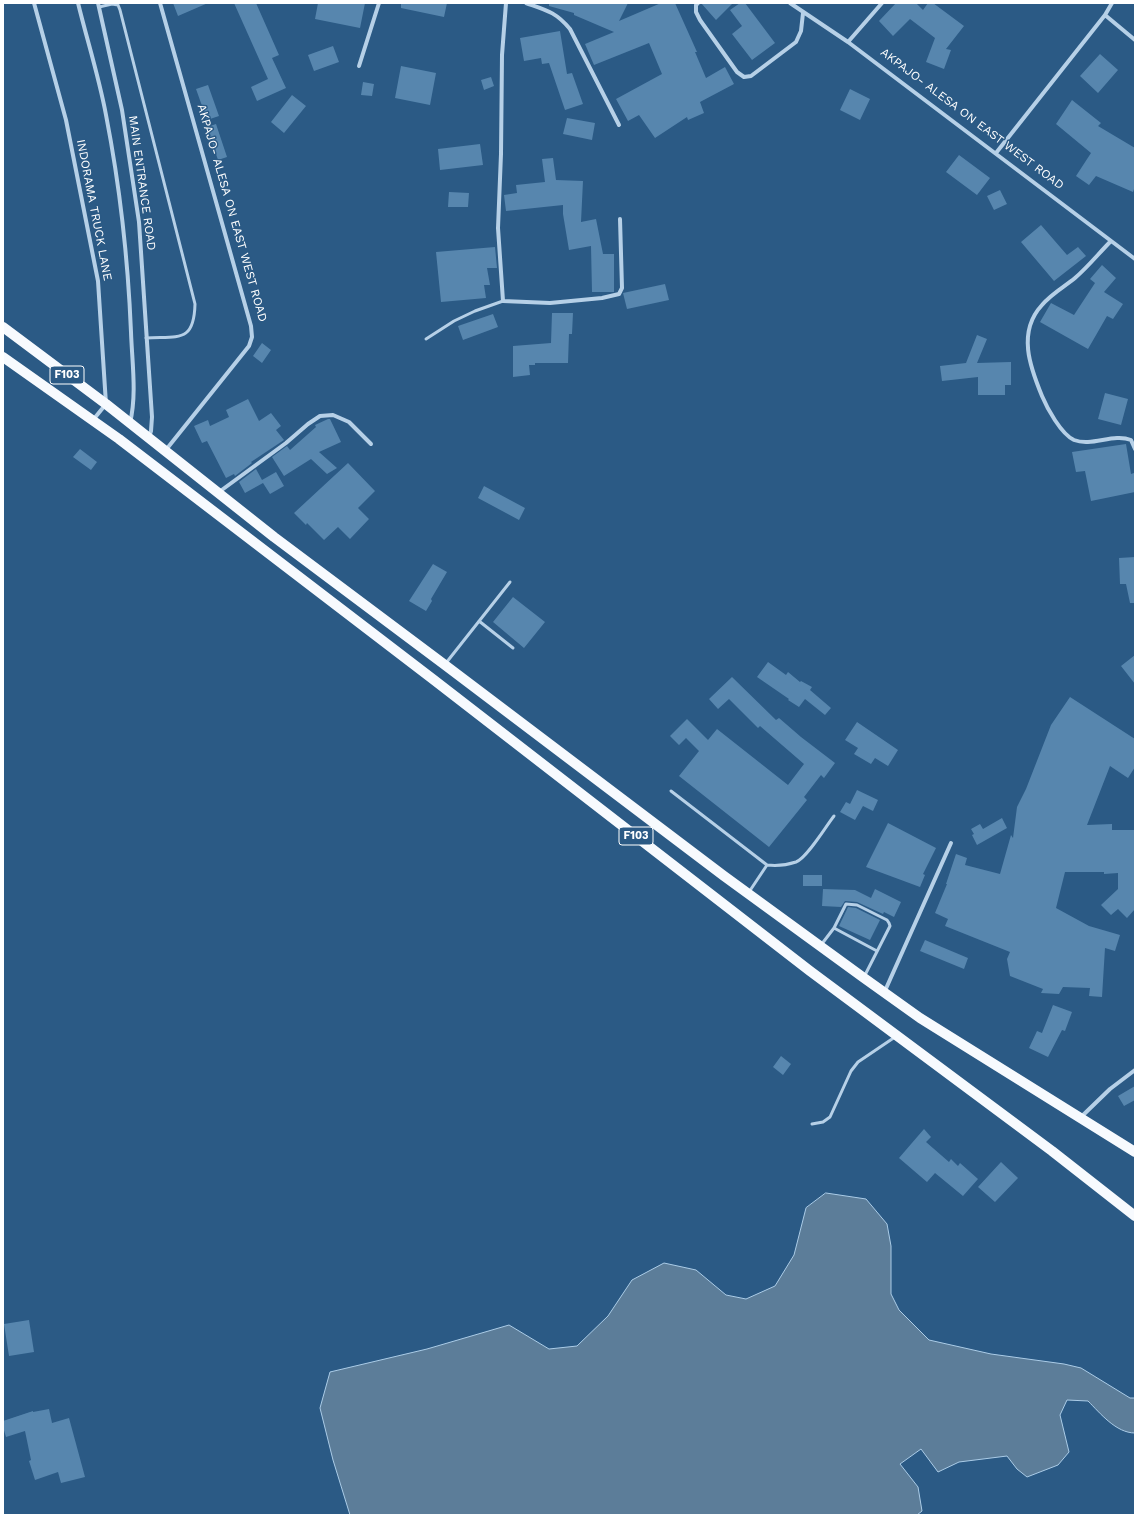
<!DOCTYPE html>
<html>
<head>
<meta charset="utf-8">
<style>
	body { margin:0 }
	#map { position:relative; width:1138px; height:1518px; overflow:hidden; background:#2b5a85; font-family:"Work Sans",sans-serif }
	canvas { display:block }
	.frame { position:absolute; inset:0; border:4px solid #fff; pointer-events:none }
</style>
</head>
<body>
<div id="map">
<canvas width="1138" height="1518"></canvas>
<div class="frame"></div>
</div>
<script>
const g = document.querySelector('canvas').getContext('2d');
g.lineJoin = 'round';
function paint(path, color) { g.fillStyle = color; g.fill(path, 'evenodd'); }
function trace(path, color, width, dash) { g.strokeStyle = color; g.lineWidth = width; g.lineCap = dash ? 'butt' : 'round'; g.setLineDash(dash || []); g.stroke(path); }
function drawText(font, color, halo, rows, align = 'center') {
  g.font = font + ' "Work Sans",sans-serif'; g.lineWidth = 3; g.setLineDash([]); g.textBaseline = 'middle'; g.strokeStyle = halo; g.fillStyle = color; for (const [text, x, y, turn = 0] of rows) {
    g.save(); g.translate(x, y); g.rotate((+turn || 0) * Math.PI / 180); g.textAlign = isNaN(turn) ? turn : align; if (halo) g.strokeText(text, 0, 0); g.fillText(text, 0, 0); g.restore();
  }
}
const water = new Path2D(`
	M 826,1193 L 866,1199 L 887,1224 L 891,1246 L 891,1294 L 899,1310 L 929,1340 L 991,1354 L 1064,1364 L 1081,1368 L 1130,1398 L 1135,1398 L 1135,1433 C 1116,1433 1100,1413 1088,1401 L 1067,1400 L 1060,1415 L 1069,1452 L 1058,1465 L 1027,1477 L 1017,1469 L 1007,1456 L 959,1462 L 938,1472 L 921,1449 L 900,1464 L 918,1487 L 922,1511 L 917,1515 L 350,1515 L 333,1460 L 320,1408 L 330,1372 L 427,1349 L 509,1325 L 549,1349 L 577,1346 L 608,1316 L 632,1280 L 664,1263 L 696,1270 L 726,1295 L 746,1299 L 775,1286 L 794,1255 L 806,1208 Z`);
paint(water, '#5c7d99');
trace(water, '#abcce7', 1);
paint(new Path2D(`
	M 173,3 L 208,3 L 178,16 Z
	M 234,3 L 256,3 L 279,55 L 272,58 L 286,88 L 257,101 L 251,87 L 268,79 Z
	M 318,3 L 365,3 L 360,28 L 315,19 Z
	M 401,3 L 447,3 L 444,17 L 401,8 Z
	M 549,3 L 628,3 L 619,21 L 661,3 L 675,3 L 697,52 L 695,52 L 706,78 L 725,67 L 734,84 L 700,102 L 704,113 L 688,120 L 687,117 L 655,138 L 639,115 L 628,121 L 616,99 L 662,74 L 649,43 L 594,65 L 585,44 L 614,32 L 574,15 L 574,13 L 549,6 Z
	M 701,3 L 733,3 L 716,20 Z
	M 740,3 L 745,3 L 775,43 L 752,60 L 732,34 L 742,26 L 730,10 Z
	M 896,3 L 916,3 L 923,10 L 928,3 L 933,3 L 964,26 L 946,49 L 951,50 L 944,69 L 926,62 L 935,38 L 910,19 L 893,36 L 879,21 Z
	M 560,31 L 567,74 L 572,73 L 583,104 L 565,110 L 549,63 L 542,64 L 541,58 L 524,61 L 520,38 Z
	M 333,46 L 339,62 L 314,71 L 308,55 Z
	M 1100,54 L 1118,70 L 1098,93 L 1080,76 Z
	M 401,66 L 436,73 L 430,105 L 395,98 Z
	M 491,77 L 494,86 L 484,90 L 481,80 Z
	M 363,82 L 374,84 L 372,96 L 361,95 Z
	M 208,85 L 219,116 L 207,120 L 196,89 Z
	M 850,89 L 870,99 L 860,120 L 840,110 Z
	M 292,95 L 306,106 L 284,133 L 271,122 Z
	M 1072,100 L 1101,123 L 1098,126 L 1135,148 L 1135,186 L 1133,192 L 1096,176 L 1089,185 L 1076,176 L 1091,153 L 1056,124 Z
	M 567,118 L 595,123 L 592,140 L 563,134 Z
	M 216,124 L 227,157 L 218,160 L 207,127 Z
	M 480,144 L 483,165 L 440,170 L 438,149 Z
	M 959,155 L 990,178 L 977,195 L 946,172 Z
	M 553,158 L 556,180 L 583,181 L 581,222 L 596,219 L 603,254 L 614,254 L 614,292 L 592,292 L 591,246 L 569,250 L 563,214 L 563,205 L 506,211 L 504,195 L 517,193 L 516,185 L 545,182 L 542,159 Z
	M 1000,190 L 1007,204 L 994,210 L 987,196 Z
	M 449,192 L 469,193 L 468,207 L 448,207 Z
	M 1041,225 L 1067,255 L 1078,247 L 1086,256 L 1054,281 L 1021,242 Z
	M 495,247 L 497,268 L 487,268 L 490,285 L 484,285 L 486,298 L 441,302 L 436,252 Z
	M 1102,265 L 1116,278 L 1104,292 L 1123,304 L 1113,319 L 1107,316 L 1088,349 L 1040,322 L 1051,303 L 1074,315 L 1095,283 L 1090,279 Z
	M 665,284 L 669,300 L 627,309 L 623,293 Z
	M 552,313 L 573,313 L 572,334 L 569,334 L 568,363 L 535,363 L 535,365 L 529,365 L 530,375 L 513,377 L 513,346 L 551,343 Z
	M 493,314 L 498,327 L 463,340 L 458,326 Z
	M 977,335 L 987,339 L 977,363 L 1011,362 L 1011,385 L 1005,385 L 1005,395 L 978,395 L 978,377 L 942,381 L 940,366 L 966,363 Z
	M 262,343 L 271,350 L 262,363 L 253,356 Z
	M 1105,393 L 1128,399 L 1121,425 L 1098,419 Z
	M 248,399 L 259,421 L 271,413 L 281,426 L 276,430 L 284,440 L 251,462 L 252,463 L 235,476 L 234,474 L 226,478 L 207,441 L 202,443 L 194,426 L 208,420 L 210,426 L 229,417 L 226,410 Z
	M 328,419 L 330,419 L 341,442 L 319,452 L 337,468 L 327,474 L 311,459 L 284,476 L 272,457 L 287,446 L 290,450 L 316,427 L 315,425 Z
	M 1126,444 L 1131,474 L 1134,473 L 1135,481 L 1135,492 L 1091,501 L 1085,471 L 1076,472 L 1072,452 Z
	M 80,449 L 97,462 L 91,470 L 73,457 Z
	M 348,463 L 375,491 L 358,508 L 369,519 L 350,539 L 338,527 L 324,540 L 307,523 L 306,525 L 294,513 Z
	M 256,469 L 262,480 L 276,472 L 284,486 L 270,494 L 263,483 L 245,493 L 239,482 Z
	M 484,486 L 525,508 L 519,520 L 478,498 Z
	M 1135,557 L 1135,603 L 1130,603 L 1126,584 L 1120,584 L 1119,558 Z
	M 433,564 L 447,572 L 431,599 L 432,601 L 426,611 L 409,601 Z
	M 513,597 L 545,622 L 524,648 L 493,622 Z
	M 1135,655 L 1135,684 L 1121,666 Z
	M 768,662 L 786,675 L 788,672 L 800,682 L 801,681 L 812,687 L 810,690 L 831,708 L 825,715 L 805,699 L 799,707 L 788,700 L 789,699 L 757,677 Z
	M 732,677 L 776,720 L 779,718 L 801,737 L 835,763 L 824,778 L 821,775 L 804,797 L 807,800 L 769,847 L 679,776 L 699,751 L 686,738 L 679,745 L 670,736 L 687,719 L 708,740 L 717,729 L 788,785 L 804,764 L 760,726 L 758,728 L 729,699 L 718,709 L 709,699 Z
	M 1070,697 L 1135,739 L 1135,767 L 1128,778 L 1110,766 L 1087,825 L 1112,824 L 1112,830 L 1135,830 L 1135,909 L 1127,918 L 1118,909 L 1111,915 L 1101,905 L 1118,889 L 1118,873 L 1104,874 L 1104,872 L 1065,872 L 1056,908 L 1089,926 L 1120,935 L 1115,951 L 1105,948 L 1102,997 L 1089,996 L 1090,988 L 1063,987 L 1059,994 L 1041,993 L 1043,989 L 1010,976 L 1007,959 L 1010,952 L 945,926 L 948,919 L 935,913 L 947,884 L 946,884 L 956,854 L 967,858 L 965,865 L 1000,874 L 1011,835 L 1013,838 L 1017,807 L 1026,789 L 1051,725 Z
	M 857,722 L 898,750 L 888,766 L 875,758 L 871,764 L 854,754 L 858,748 L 845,740 Z
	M 857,790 L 878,800 L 873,811 L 863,806 L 855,820 L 840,812 L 846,802 L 850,804 Z
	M 1002,818 L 1007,828 L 977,845 L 972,835 L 974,834 L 971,829 L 980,824 L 983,829 Z
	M 888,823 L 936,848 L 923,874 L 925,875 L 920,887 L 866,867 Z
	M 803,875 L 822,875 L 822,886 L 803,886 Z
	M 823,889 L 855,890 L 871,898 L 875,889 L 901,902 L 894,917 L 884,912 L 883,914 L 857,902 L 845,901 L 841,907 L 822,906 Z
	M 848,907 L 856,908 L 880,920 L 870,940 L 839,926 Z
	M 925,940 L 968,958 L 964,969 L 920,951 Z
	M 1053,1005 L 1072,1012 L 1065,1031 L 1062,1030 L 1048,1057 L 1029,1048 L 1037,1031 L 1042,1033 Z
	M 781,1056 L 791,1064 L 783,1075 L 773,1067 Z
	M 1135,1086 L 1135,1100 L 1124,1106 L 1118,1096 Z
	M 924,1129 L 931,1137 L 926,1142 L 949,1162 L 951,1159 L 958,1166 L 960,1163 L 978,1179 L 963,1196 L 935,1173 L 927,1182 L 899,1158 Z
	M 1001,1162 L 1018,1178 L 995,1202 L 978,1187 Z
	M 29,1320 L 34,1352 L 9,1356 L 4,1324 Z
	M 49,1409 L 52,1423 L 69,1418 L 85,1477 L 61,1483 L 58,1472 L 35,1480 L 29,1461 L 31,1460 L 25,1431 L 6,1437 L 3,1427 L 3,1421 L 33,1411 L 33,1412 Z`), '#5786ae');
trace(new Path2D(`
	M 99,7 L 112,4 L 118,5 L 120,10 L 195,304 C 194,343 179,336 146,338
	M 426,339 L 454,321 L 475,311 L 503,301
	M 479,621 L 513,648
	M 446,663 L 510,582
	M 671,791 L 767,865 C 776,866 787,865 796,862 C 807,858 826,826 834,816
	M 749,892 L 767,865
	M 834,928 L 877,951
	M 821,945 L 834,928 L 846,904 L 857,905 L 887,920 L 889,923 L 890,926 L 864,977
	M 812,1124 L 823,1122 L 830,1117 L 851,1071 L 858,1062 L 895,1037`), '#b6d0e7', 3);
trace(new Path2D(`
	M 34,3 L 66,120 L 98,281 L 106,404 L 93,420
	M 78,3 C 87,40 99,77 106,115 C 120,187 128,259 131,332 C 132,362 137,394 130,423
	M 98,3 L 122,110 L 139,222 L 152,417 L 151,431 L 149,437
	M 160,3 L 251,326 L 252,337 L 249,346 L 165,451
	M 506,3 L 502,55 L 501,154 L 498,228 L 503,301 L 550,303 L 602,298 L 619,294 L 622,288 L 620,219
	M 526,3 C 546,10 556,12 570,29 L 619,125
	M 698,3 L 696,5 L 696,12 L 700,20 L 737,72 L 744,77 L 751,76 L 796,42 L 801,31 L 803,13
	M 790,3 L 848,42 L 1135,259
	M 1105,15 L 1135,40
	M 848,42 L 882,3
	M 359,66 L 379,3
	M 996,153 L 1105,15 L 1112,3
	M 1111,241 C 1099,253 1088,267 1075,278 C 1064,287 1051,294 1042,305 C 1017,332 1030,367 1042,396 C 1047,408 1061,434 1074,440 C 1092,447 1113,433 1131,440 L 1135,449
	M 219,492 L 286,443 L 308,424 L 320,416 L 333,415 L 349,422 L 371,444
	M 884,993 L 951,843
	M 1080,1118 L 1110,1089 L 1135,1070`), '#b6d0e7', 4);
trace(new Path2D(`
	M 3,327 L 106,404 L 274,537 L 445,665 L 724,876 L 864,978 L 920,1018 L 1135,1152
	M 3,357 L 119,439 L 434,680 L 810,971 L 1052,1151 L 1135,1216`), '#f7fafe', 10);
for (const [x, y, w] of [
	[67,375,34],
	[636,836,34]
]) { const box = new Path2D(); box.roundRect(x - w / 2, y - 9, w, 18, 3); g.fillStyle = '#2b5a85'; g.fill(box); trace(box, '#fff', 1); }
drawText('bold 11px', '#fff', null, [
	["F103",67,375],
	["F103",636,836]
]);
drawText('12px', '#fff', '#2b5a85', [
	["AKPAJO- ALESA ON EAST WEST ROAD",972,119,37],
	["MAIN ENTRANCE ROAD",142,183,82],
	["INDORAMA TRUCK LANE",94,210,79],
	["AKPAJO- ALESA ON EAST WEST ROAD",232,213,74]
]);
</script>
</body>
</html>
